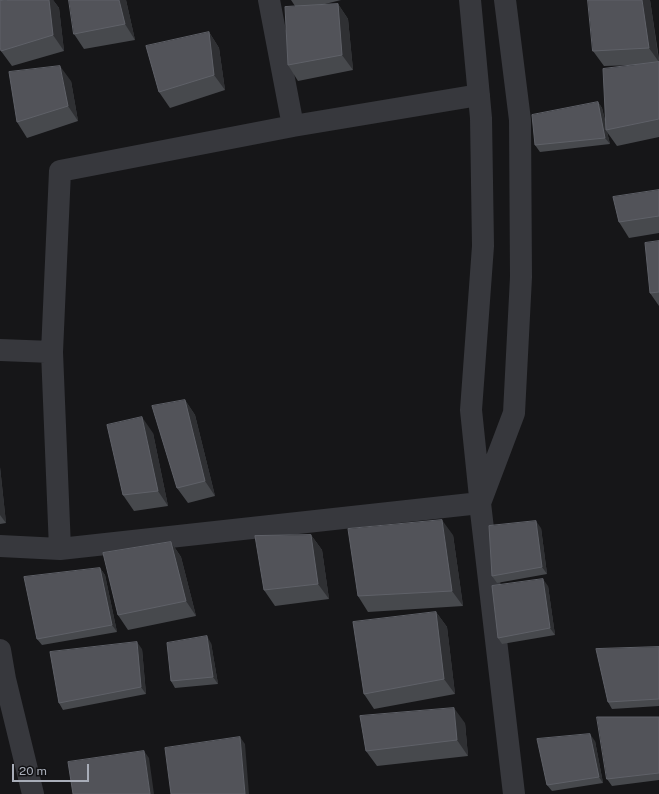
<!DOCTYPE html>
<html>
<head>
<meta charset="utf-8">
<style>
	body { margin:0 }
	#map { position:relative; width:659px; height:794px; overflow:hidden; background:#161618; font-family:"Public Sans",sans-serif }
	canvas { display:block }
	.scale { position:absolute; left:12px; top:764px; width:77px; height:18px; box-sizing:border-box; border:2px solid #a8adb8; border-top:0; padding-left:5px; font-size:12px; line-height:14px; white-space:nowrap; color:#a8adb8; -webkit-text-stroke:3px #111113; paint-order:stroke }
</style>
</head>
<body>
<div id="map">
<canvas width="659" height="794"></canvas>
<div class="scale">20 m</div>
</div>
<script>
const g = document.querySelector('canvas').getContext('2d');
g.lineJoin = 'round';
function trace(path, color, width, dash) { g.strokeStyle = color; g.lineWidth = width; g.lineCap = dash ? 'butt' : 'round'; g.setLineDash(dash || []); g.stroke(path); }
function paint(path, color) { g.fillStyle = color; g.fill(path, 'evenodd'); }
trace(new Path2D(`
	M 269,0 L 293,126
	M 470,0 L 481,118 L 483,246 L 471,410 L 480,497
	M 0,350 L 52,352
	M 480,503 L 514,413 L 521,277 L 520,120 L 505,0
	M 0,546 L 60,549 L 480,503 L 514,794
	M 60,549 L 52,352 L 60,171 L 293,126 L 479,95
	M 0,650 L 5,679 L 33,794`), '#37383d', 22);
paint(new Path2D(`
	M 7,0 L 53,0 L 59,8 L 64,51 L 12,66 L 1,51 Z
	M 126,0 L 135,40 L 84,49 L 74,34 Z
	M 291,0 L 341,0 L 321,5 L 338,4 L 348,19 L 353,70 L 298,81 L 288,65 L 295,6 Z
	M 650,0 L 659,59 L 659,137 L 617,146 L 607,132 L 610,144 L 540,152 L 535,145 L 598,102 L 602,108 L 606,124 L 638,65 L 604,66 L 593,51 Z
	M 209,32 L 219,48 L 225,90 L 170,108 L 159,92 Z
	M 71,81 L 78,121 L 27,138 L 17,122 Z
	M 659,190 L 659,233 L 629,238 L 619,222 Z
	M 659,241 L 659,306 L 650,293 Z
	M 185,400 L 195,415 L 215,496 L 188,503 L 177,488 Z
	M 153,433 L 168,506 L 134,511 L 123,495 Z
	M 0,467 L 6,523 L 0,524 Z
	M 541,528 L 547,574 L 497,583 L 492,576 Z
	M 311,535 L 322,550 L 329,599 L 275,606 L 264,590 Z
	M 453,535 L 463,606 L 368,612 L 358,596 Z
	M 171,542 L 181,557 L 196,616 L 128,630 L 118,615 Z
	M 100,568 L 105,575 L 117,632 L 42,645 L 37,639 Z
	M 548,586 L 555,635 L 502,644 L 498,638 Z
	M 436,612 L 447,627 L 455,694 L 374,709 L 364,694 Z
	M 211,643 L 218,684 L 175,688 L 171,681 Z
	M 659,647 L 659,706 L 612,709 L 608,702 Z
	M 142,649 L 146,694 L 63,710 L 59,703 Z
	M 659,717 L 659,780 L 612,786 L 607,779 Z
	M 465,723 L 468,756 L 377,766 L 366,751 Z
	M 595,741 L 603,783 L 552,791 L 547,785 Z`), '#47494d');
paint(new Path2D(`
	M 49,0 L 53,0 L 59,8 L 64,51 L 53,35 Z
	M 119,0 L 126,0 L 135,40 L 125,24 Z
	M 642,0 L 650,0 L 659,62 L 649,48 Z
	M 338,4 L 348,19 L 353,70 L 342,55 Z
	M 209,32 L 219,48 L 225,90 L 214,75 Z
	M 60,66 L 71,81 L 78,121 L 68,106 Z
	M 598,102 L 602,108 L 607,130 L 606,130 L 607,132 L 610,144 L 605,138 Z
	M 185,400 L 195,415 L 215,496 L 205,481 Z
	M 142,417 L 153,433 L 168,506 L 158,491 Z
	M 0,467 L 6,523 L 0,515 Z
	M 442,520 L 453,535 L 463,606 L 452,591 Z
	M 536,521 L 541,528 L 547,574 L 542,567 Z
	M 311,535 L 322,550 L 329,599 L 318,584 Z
	M 171,542 L 181,557 L 196,616 L 186,601 Z
	M 100,568 L 105,575 L 117,632 L 112,625 Z
	M 543,579 L 548,586 L 555,635 L 550,628 Z
	M 436,612 L 447,627 L 455,694 L 444,679 Z
	M 207,636 L 211,643 L 218,684 L 213,677 Z
	M 137,642 L 142,649 L 146,694 L 141,687 Z
	M 454,708 L 465,723 L 468,756 L 457,740 Z
	M 590,734 L 595,741 L 603,783 L 599,777 Z
	M 240,737 L 245,744 L 249,794 L 245,794 Z
	M 144,751 L 149,758 L 154,794 L 150,794 Z`), '#2f3033');
const building = new Path2D(`
	M 7,0 L 49,0 L 53,35 L 1,51 L 0,47 L 0,1 Z
	M 69,0 L 119,0 L 125,24 L 74,34 Z
	M 588,0 L 642,0 L 649,48 L 593,51 Z
	M 338,4 L 342,55 L 288,65 L 285,7 Z
	M 209,32 L 214,75 L 159,92 L 146,46 Z
	M 659,62 L 659,119 L 606,130 L 603,69 Z
	M 60,66 L 68,106 L 17,122 L 9,72 Z
	M 598,102 L 605,138 L 535,145 L 532,115 Z
	M 659,190 L 659,216 L 619,222 L 613,197 Z
	M 659,241 L 659,292 L 650,293 L 645,243 Z
	M 185,400 L 205,481 L 177,488 L 152,406 Z
	M 142,417 L 158,491 L 123,495 L 107,425 Z
	M 442,520 L 452,591 L 358,596 L 348,529 Z
	M 536,521 L 542,567 L 492,576 L 489,526 Z
	M 311,535 L 318,584 L 264,590 L 255,536 Z
	M 171,542 L 186,601 L 118,615 L 103,553 Z
	M 100,568 L 112,625 L 37,639 L 24,577 Z
	M 543,579 L 550,628 L 498,638 L 492,586 Z
	M 436,612 L 444,679 L 364,694 L 353,622 Z
	M 207,636 L 213,677 L 171,681 L 167,643 Z
	M 137,642 L 141,687 L 59,703 L 50,652 Z
	M 659,647 L 659,699 L 608,702 L 596,649 Z
	M 454,708 L 457,740 L 366,751 L 360,716 Z
	M 597,717 L 659,717 L 659,773 L 607,779 Z
	M 590,734 L 599,777 L 547,785 L 537,739 Z
	M 240,737 L 245,794 L 171,794 L 165,748 Z
	M 144,751 L 150,794 L 73,794 L 68,762 Z`);
paint(building, '#525359');
trace(building, '#5f6168', 1);
</script>
</body>
</html>
